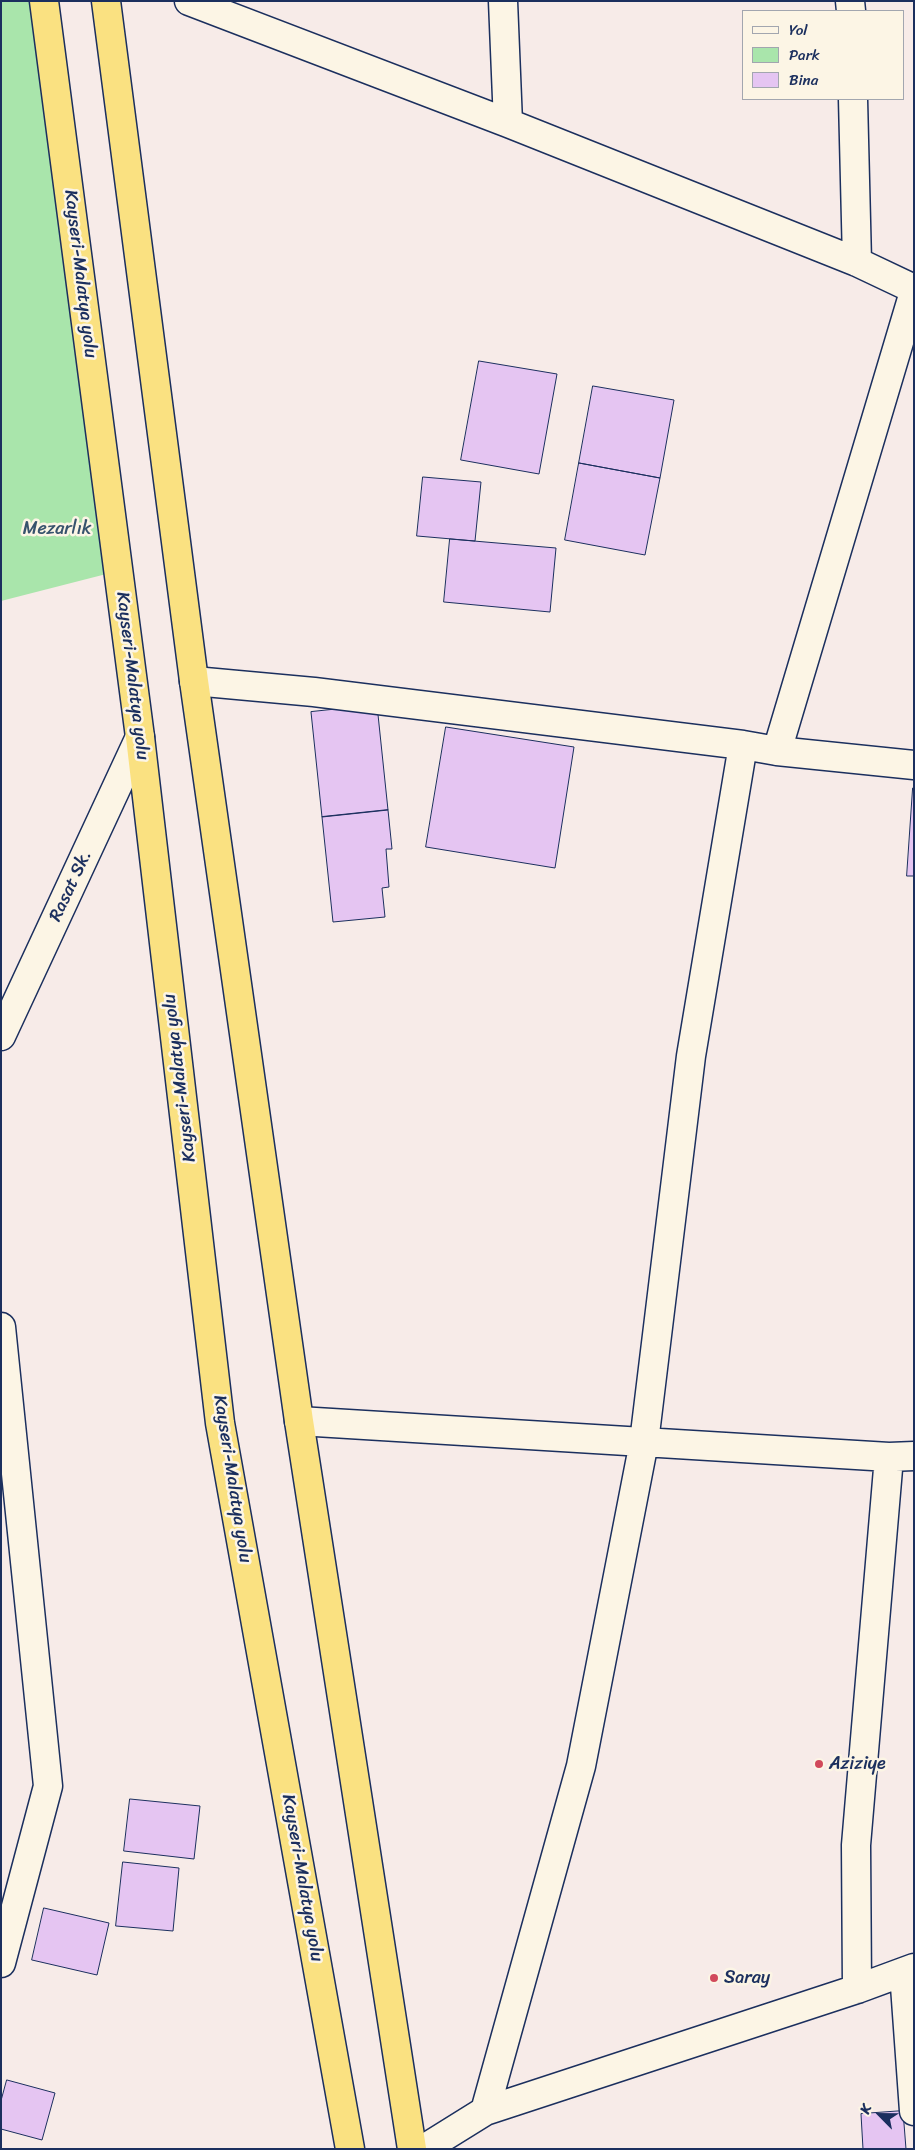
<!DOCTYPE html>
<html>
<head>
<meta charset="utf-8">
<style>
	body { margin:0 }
	#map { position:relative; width:915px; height:2150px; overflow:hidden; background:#f7ebe8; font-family:Sriracha,sans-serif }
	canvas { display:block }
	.frame { position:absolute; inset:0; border:2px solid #1b2f5e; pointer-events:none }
	.legend { position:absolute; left:742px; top:10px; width:162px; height:90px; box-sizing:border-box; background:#fcf5e5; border:1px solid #a2a6af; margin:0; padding:6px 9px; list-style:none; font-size:15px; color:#1b2f5e }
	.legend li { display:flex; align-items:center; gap:10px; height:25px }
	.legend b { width:25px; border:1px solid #a2a6af }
	.north { position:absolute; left:855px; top:2090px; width:50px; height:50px; -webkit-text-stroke:4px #fcf5e5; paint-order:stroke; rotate:293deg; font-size:14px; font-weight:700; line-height:20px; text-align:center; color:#1b2f5e }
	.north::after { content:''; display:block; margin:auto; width:18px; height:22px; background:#1b2f5e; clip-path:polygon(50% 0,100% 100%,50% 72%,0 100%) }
</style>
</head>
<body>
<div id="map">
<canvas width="915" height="2150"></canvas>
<div class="frame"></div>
<ul class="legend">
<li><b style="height:6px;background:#fcf5e5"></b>Yol</li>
<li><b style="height:14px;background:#a9e5ab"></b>Park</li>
<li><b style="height:14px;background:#e5c5f2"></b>Bina</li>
</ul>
<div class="north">K</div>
</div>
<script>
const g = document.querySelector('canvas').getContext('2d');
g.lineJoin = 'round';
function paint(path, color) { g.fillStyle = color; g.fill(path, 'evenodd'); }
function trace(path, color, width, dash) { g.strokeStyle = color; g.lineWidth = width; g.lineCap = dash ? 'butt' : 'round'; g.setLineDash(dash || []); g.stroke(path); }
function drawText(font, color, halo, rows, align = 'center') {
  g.font = font + ' Sriracha,sans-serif'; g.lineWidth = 5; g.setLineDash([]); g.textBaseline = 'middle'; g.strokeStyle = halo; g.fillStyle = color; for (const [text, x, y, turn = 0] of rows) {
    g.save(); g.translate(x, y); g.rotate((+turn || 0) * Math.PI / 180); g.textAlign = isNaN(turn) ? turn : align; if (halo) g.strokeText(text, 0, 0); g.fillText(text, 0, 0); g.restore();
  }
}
paint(new Path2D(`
	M 1,1 L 44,1 L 118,571 L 1,601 Z`), '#a9e5ab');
const building = new Path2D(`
	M 479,361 L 557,374 L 539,474 L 461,460 Z
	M 593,386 L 674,400 L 660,478 L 579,463 Z
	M 579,463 L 660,478 L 645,555 L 565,540 Z
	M 423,477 L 481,482 L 475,541 L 417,536 Z
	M 450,539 L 556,548 L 550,612 L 444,602 Z
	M 377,705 L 388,810 L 322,817 L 311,712 Z
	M 446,727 L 574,747 L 555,868 L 426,847 Z
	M 913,788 L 914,788 L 914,876 L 907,876 Z
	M 388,810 L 392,849 L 386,849 L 389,887 L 382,888 L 385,917 L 333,922 L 322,817 Z
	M 130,1799 L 200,1806 L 194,1859 L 124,1851 Z
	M 123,1862 L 179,1868 L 173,1931 L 116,1926 Z
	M 44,1908 L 109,1923 L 97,1975 L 32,1960 Z
	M 7,2080 L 55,2093 L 42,2140 L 1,2129 L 1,2101 Z
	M 903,2111 L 906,2149 L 863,2149 L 861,2114 Z`);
paint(building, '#e5c5f2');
trace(building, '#1b2f5e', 1);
const minor = new Path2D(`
	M 189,1 L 508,123 L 857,262 L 914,289
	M 503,1 L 508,123
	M 850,1 L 851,11
	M 853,99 L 857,262
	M 194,681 L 314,692 L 743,745 L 777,751 L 914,765
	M 777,751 L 914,292
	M 1,1036 L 140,737
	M 1,1327 L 48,1786 L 1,1963
	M 299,1421 L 889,1457 L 914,1456
	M 904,1972 L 914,2111
	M 857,1989 L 856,1845 L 889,1457
	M 485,2111 L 581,1766 L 644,1442 L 691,1056 L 743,745
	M 424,2149 L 485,2111 L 857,1989 L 914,1968`);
const highway = new Path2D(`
	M 44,1 L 140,737 L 220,1423 L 350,2149
	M 106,1 L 194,681 L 299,1421 L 412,2149`);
trace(minor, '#1b2f5e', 31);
trace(highway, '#1b2f5e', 31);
trace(minor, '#fcf5e5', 28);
trace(highway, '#fae181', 28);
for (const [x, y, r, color] of [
	[819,1764,5,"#d1495b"],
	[714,1978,5,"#d1495b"]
]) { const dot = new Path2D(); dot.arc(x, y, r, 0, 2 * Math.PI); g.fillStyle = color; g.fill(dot); trace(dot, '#fcf5e5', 2); }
drawText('18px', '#1b2f5e', '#fcf5e5', [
	["Kayseri-Malatya yolu",80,274,83],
	["Kayseri-Malatya yolu",132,676,83],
	["Rasat Sk.",71,886,-65],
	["Kayseri-Malatya yolu",180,1078,-97],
	["Kayseri-Malatya yolu",232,1479,81],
	["Kayseri-Malatya yolu",302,1878,80]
]);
drawText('18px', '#37536d', '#fcf5e5', [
	["Mezarlık",57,529]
]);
drawText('18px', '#1b2f5e', '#fcf5e5', [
	["Aziziye",829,1764],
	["Saray",724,1978]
], 'left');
</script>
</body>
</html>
